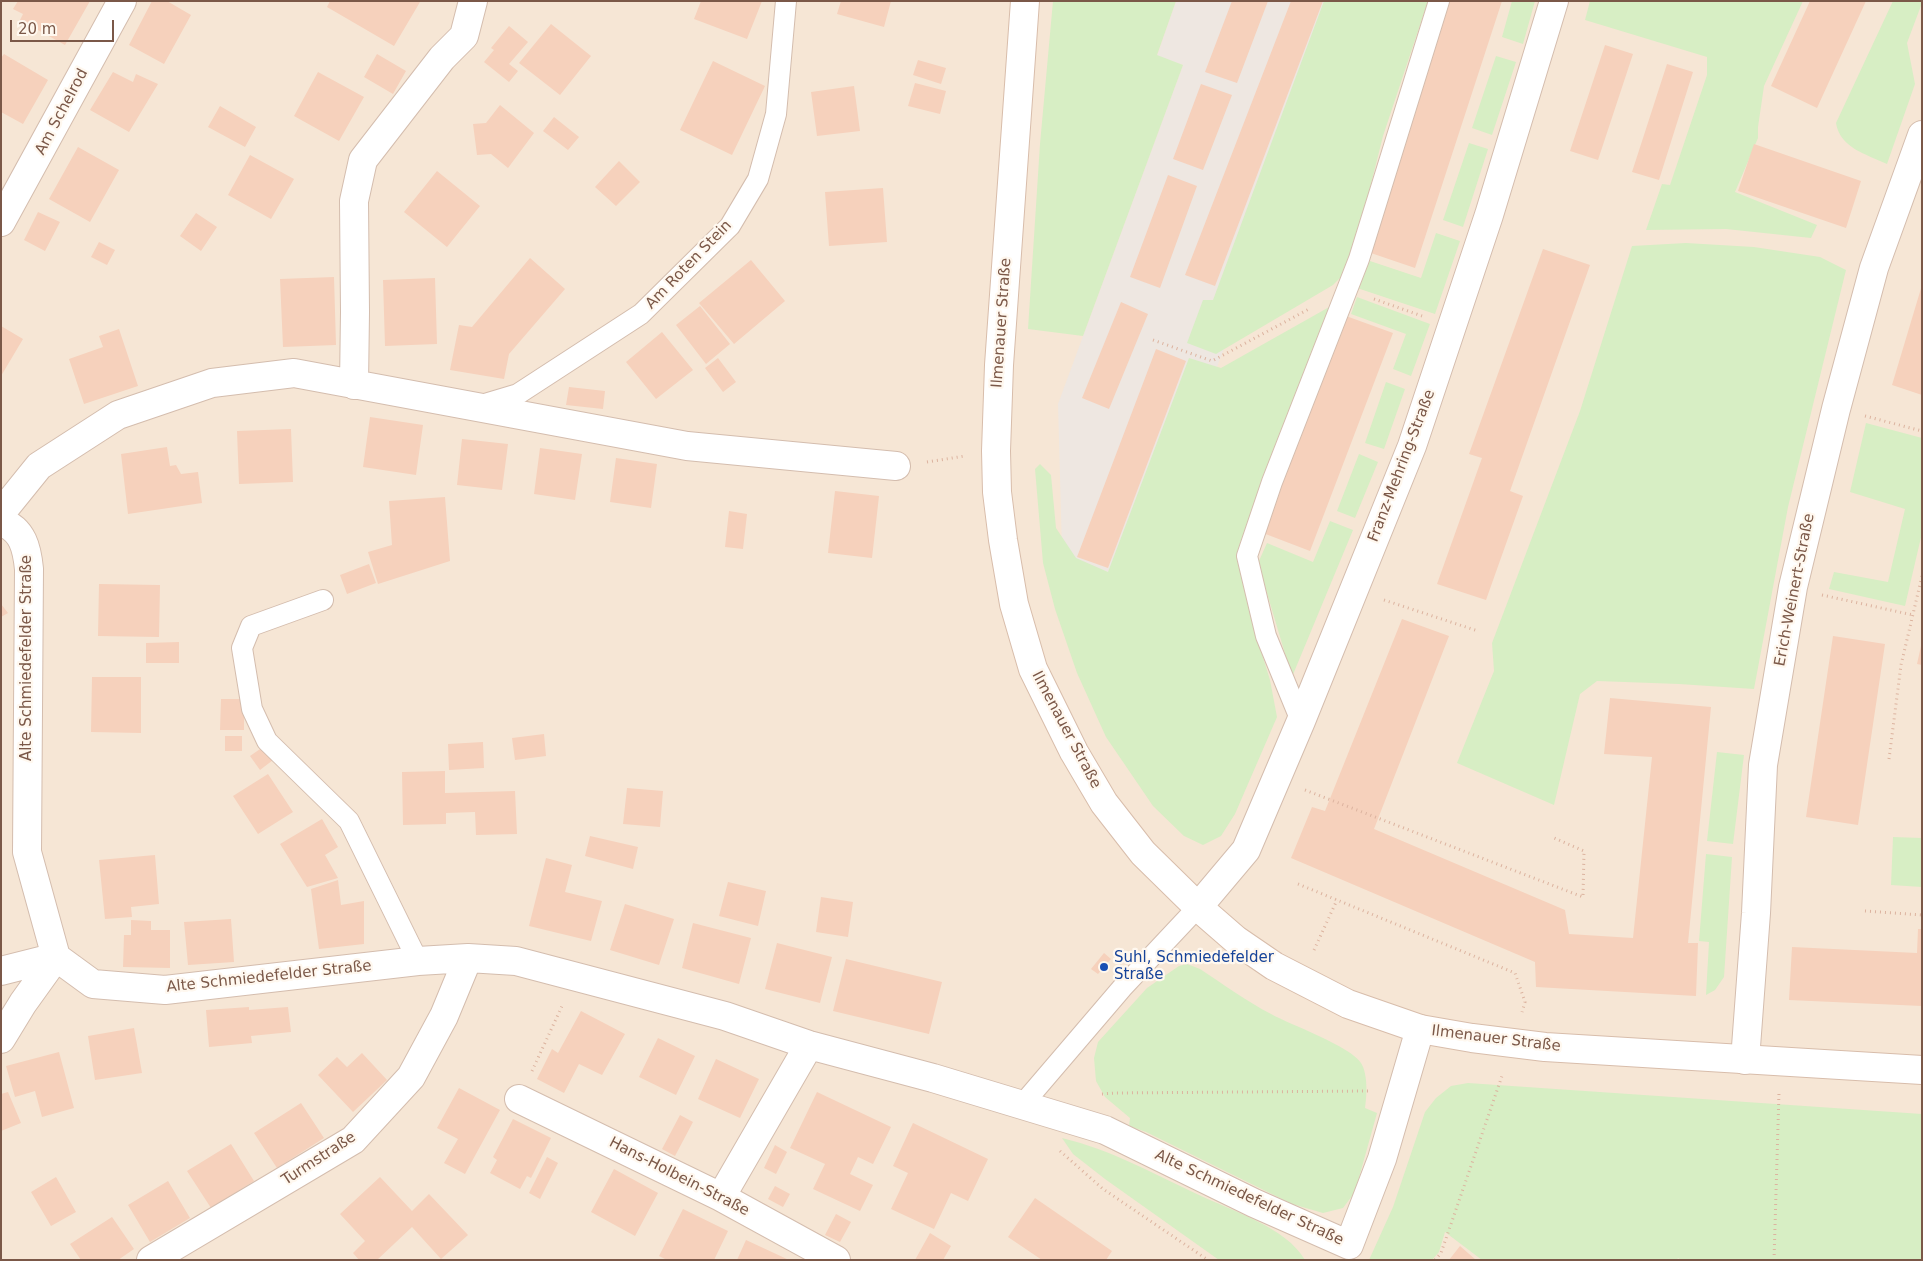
<!DOCTYPE html>
<html>
<head>
<meta charset="utf-8">
<style>
	body { margin:0 }
	#map { position:relative; width:1923px; height:1261px; overflow:hidden; background:#fef4e7; font-family:"DejaVu Sans",sans-serif }
	canvas { display:block }
	.frame { position:absolute; inset:0; border:2px solid #7b5848; pointer-events:none }
	.scale { position:absolute; left:10px; top:20px; width:104px; height:22px; box-sizing:border-box; border:2px solid #7b5848; border-top:0; padding-left:6px; font-size:15px; line-height:18px; white-space:nowrap; color:#7b5848; -webkit-text-stroke:4px #fff8ef; paint-order:stroke }
</style>
</head>
<body>
<div id="map">
<canvas width="1923" height="1261"></canvas>
<div class="frame"></div>
<div class="scale">20 m</div>
</div>
<script>
const g = document.querySelector('canvas').getContext('2d');
g.lineJoin = 'round';
function paint(path, color) { g.fillStyle = color; g.fill(path, 'evenodd'); }
function trace(path, color, width, dash) { g.strokeStyle = color; g.lineWidth = width; g.lineCap = dash ? 'butt' : 'round'; g.setLineDash(dash || []); g.stroke(path); }
function drawText(font, color, halo, rows, align = 'center') {
  g.font = font + ' "DejaVu Sans",sans-serif'; g.lineWidth = 4.5; g.setLineDash([]); g.textBaseline = 'middle'; g.strokeStyle = halo; g.fillStyle = color; for (const [text, x, y, turn = 0] of rows) {
    g.save(); g.translate(x, y); g.rotate((+turn || 0) * Math.PI / 180); g.textAlign = isNaN(turn) ? turn : align; if (halo) g.strokeText(text, 0, 0); g.fillText(text, 0, 0); g.restore();
  }
}
paint(new Path2D(`
	M 1,1 L 1922,1 L 1922,1260 L 1,1260 Z`), '#f6e6d5');
paint(new Path2D(`
	M 1176,1 L 1357,1 L 1124,610 L 1063,587 L 1058,404 L 1183,65 L 1157,56 Z`), '#eee7e1');
paint(new Path2D(`
	M 1053,1 L 1176,1 L 1157,55 L 1183,65 L 1083,336 L 1028,329 L 1040,144 Z
	M 1324,1 L 1428,1 L 1383,136 L 1350,268 L 1333,285 L 1216,354 L 1187,343 L 1203,300 L 1213,300 Z
	M 1512,1 L 1535,1 L 1523,44 L 1502,37 Z
	M 1590,1 L 1803,1 L 1764,86 L 1758,127 L 1758,138 L 1735,192 L 1817,225 L 1811,238 L 1726,229 L 1646,230 L 1662,184 L 1670,185 L 1707,75 L 1707,57 L 1585,20 Z
	M 1893,1 L 1922,1 L 1922,3 L 1907,43 L 1915,84 L 1887,164 C 1866,154 1840,148 1836,123 Z
	M 1496,56 L 1516,62 L 1492,135 L 1472,128 Z
	M 1469,143 L 1488,149 L 1463,227 L 1443,220 Z
	M 1436,233 L 1460,241 L 1435,314 L 1357,288 L 1367,260 L 1421,278 Z
	M 1686,243 L 1754,247 L 1820,257 L 1846,270 L 1788,507 L 1754,689 L 1679,684 L 1597,681 L 1580,694 L 1554,805 L 1457,763 L 1494,671 L 1492,643 L 1580,411 L 1632,246 Z
	M 1357,297 L 1430,324 L 1411,376 L 1393,369 L 1406,334 L 1351,314 Z
	M 1331,306 L 1239,546 L 1250,615 L 1270,680 L 1277,717 L 1235,814 L 1221,836 L 1203,845 L 1184,836 L 1153,806 L 1106,737 L 1077,673 L 1055,609 L 1043,563 L 1035,469 L 1040,464 L 1051,475 L 1056,528 L 1076,558 L 1108,572 L 1189,358 L 1221,368 Z
	M 1386,382 L 1405,389 L 1384,449 L 1365,443 Z
	M 1866,423 L 1922,438 L 1922,533 L 1905,606 L 1829,589 L 1834,572 L 1888,582 L 1905,509 L 1850,492 Z
	M 1359,454 L 1378,462 L 1355,518 L 1337,511 Z
	M 1330,521 L 1353,530 L 1292,677 L 1258,563 L 1267,543 L 1313,562 Z
	M 1717,752 L 1744,755 L 1733,844 L 1707,841 Z
	M 1893,837 L 1922,838 L 1922,887 L 1891,885 Z
	M 1706,854 L 1732,857 L 1724,977 L 1715,990 L 1706,995 L 1709,942 L 1699,941 Z
	M 1187,964 L 1200,969 C 1223,984 1246,1001 1271,1014 C 1291,1025 1350,1046 1361,1063 C 1368,1074 1367,1096 1365,1108 L 1377,1113 L 1355,1192 L 1343,1208 L 1323,1213 L 1292,1204 L 1146,1132 L 1129,1126 L 1130,1118 L 1105,1097 L 1096,1081 L 1094,1058 L 1098,1042 L 1147,988 L 1179,966 Z
	M 1468,1083 L 1922,1114 L 1922,1260 L 1681,1260 L 1678,1258 L 1677,1260 L 1482,1260 L 1445,1232 L 1439,1252 L 1432,1260 L 1369,1260 L 1393,1207 L 1425,1112 L 1436,1098 L 1451,1086 Z
	M 1062,1138 C 1112,1150 1154,1174 1199,1195 C 1232,1211 1286,1227 1305,1260 L 1219,1260 L 1105,1179 L 1073,1154 Z`), '#d7eec4');
paint(new Path2D(`
	M 18,1 L 90,1 L 65,45 L 20,20 L 23,14 L 13,9 Z
	M 152,1 L 167,1 L 191,15 L 164,64 L 129,45 Z
	M 330,1 L 418,1 L 420,2 L 394,46 L 327,7 Z
	M 701,1 L 762,1 L 747,39 L 694,19 Z
	M 841,1 L 891,1 L 884,27 L 837,14 Z
	M 1232,1 L 1268,1 L 1237,83 L 1205,72 Z
	M 1291,1 L 1323,1 L 1215,286 L 1185,275 Z
	M 1447,1 L 1502,1 L 1415,268 L 1365,251 Z
	M 1810,1 L 1866,1 L 1817,108 L 1771,86 Z
	M 551,24 L 591,56 L 560,95 L 519,63 Z
	M 509,26 L 528,42 L 509,64 L 518,71 L 509,82 L 484,62 L 494,50 L 491,48 Z
	M 1605,45 L 1633,54 L 1598,160 L 1570,151 Z
	M 4,54 L 48,80 L 23,124 L 1,112 L 1,58 Z
	M 377,54 L 406,71 L 393,94 L 364,77 Z
	M 918,60 L 946,68 L 941,84 L 913,75 Z
	M 713,61 L 765,86 L 732,155 L 680,130 Z
	M 1667,64 L 1693,72 L 1659,180 L 1632,172 Z
	M 113,72 L 133,82 L 136,74 L 158,84 L 129,132 L 90,110 Z
	M 318,72 L 364,97 L 339,141 L 294,116 Z
	M 915,83 L 946,91 L 940,114 L 908,106 Z
	M 1201,84 L 1232,95 L 1203,170 L 1173,159 Z
	M 854,86 L 860,131 L 817,136 L 811,92 Z
	M 500,105 L 534,133 L 508,168 L 491,154 L 477,155 L 473,124 L 486,123 Z
	M 220,106 L 256,127 L 245,147 L 208,127 Z
	M 554,117 L 579,137 L 568,150 L 543,131 Z
	M 1754,144 L 1861,181 L 1846,228 L 1738,191 Z
	M 78,147 L 119,170 L 90,222 L 49,199 Z
	M 250,155 L 294,179 L 271,219 L 228,195 Z
	M 619,161 L 640,182 L 616,206 L 595,187 Z
	M 437,171 L 480,206 L 447,247 L 404,212 Z
	M 1168,175 L 1197,186 L 1160,288 L 1130,277 Z
	M 883,188 L 887,242 L 829,246 L 825,192 Z
	M 38,212 L 60,222 L 45,251 L 24,240 Z
	M 196,213 L 217,227 L 201,251 L 180,236 Z
	M 99,242 L 115,250 L 107,265 L 91,257 Z
	M 1543,249 L 1590,265 L 1510,491 L 1523,496 L 1486,600 L 1437,584 L 1482,458 L 1469,454 Z
	M 530,258 L 565,289 L 509,354 L 504,379 L 450,370 L 459,325 L 472,327 Z
	M 751,260 L 785,301 L 734,344 L 699,303 Z
	M 334,277 L 336,345 L 283,347 L 280,279 Z
	M 435,278 L 437,344 L 385,346 L 383,280 Z
	M 1922,285 L 1922,395 L 1892,385 Z
	M 1121,302 L 1148,314 L 1109,409 L 1082,398 Z
	M 700,306 L 730,344 L 706,364 L 676,325 Z
	M 1346,316 L 1393,333 L 1310,551 L 1263,533 Z
	M 1,326 L 23,339 L 1,376 Z
	M 119,329 L 138,386 L 84,404 L 69,359 L 103,347 L 99,336 Z
	M 662,332 L 693,370 L 656,399 L 626,362 Z
	M 1156,349 L 1186,361 L 1108,568 L 1077,557 Z
	M 718,358 L 736,382 L 723,392 L 705,368 Z
	M 569,387 L 605,391 L 603,409 L 566,405 Z
	M 370,417 L 423,425 L 416,475 L 363,467 Z
	M 291,429 L 293,482 L 239,484 L 237,431 Z
	M 462,439 L 508,444 L 502,490 L 457,485 Z
	M 167,447 L 170,466 L 176,465 L 181,474 L 198,472 L 202,503 L 128,514 L 121,454 Z
	M 540,448 L 582,454 L 575,500 L 534,494 Z
	M 616,458 L 657,464 L 651,508 L 610,502 Z
	M 835,491 L 879,496 L 872,558 L 828,553 Z
	M 445,497 L 450,561 L 378,584 L 368,552 L 392,545 L 389,501 Z
	M 729,511 L 747,514 L 743,549 L 725,547 Z
	M 369,564 L 376,583 L 347,594 L 340,575 Z
	M 99,584 L 160,585 L 159,637 L 98,636 Z
	M 1,604 L 8,613 L 1,617 Z
	M 1402,619 L 1449,636 L 1374,829 L 1565,910 L 1569,934 L 1633,938 L 1652,757 L 1604,754 L 1610,698 L 1711,707 L 1688,943 L 1698,943 L 1696,996 L 1536,987 L 1535,962 L 1291,858 L 1312,807 L 1325,811 Z
	M 1833,636 L 1885,644 L 1858,825 L 1806,817 Z
	M 179,642 L 179,663 L 146,663 L 146,643 Z
	M 1921,646 L 1922,646 L 1922,665 L 1917,664 Z
	M 92,677 L 141,677 L 141,733 L 91,732 Z
	M 221,699 L 244,699 L 244,730 L 220,730 Z
	M 544,734 L 546,756 L 515,760 L 512,738 Z
	M 225,736 L 242,736 L 242,751 L 225,751 Z
	M 483,742 L 484,768 L 449,770 L 448,744 Z
	M 263,747 L 273,760 L 260,770 L 250,756 Z
	M 445,771 L 445,793 L 515,791 L 517,834 L 476,835 L 475,812 L 446,813 L 446,824 L 403,825 L 402,772 Z
	M 268,774 L 293,812 L 258,834 L 233,796 Z
	M 627,788 L 663,791 L 660,827 L 623,824 Z
	M 322,819 L 338,847 L 325,855 L 338,878 L 307,887 L 280,844 Z
	M 590,836 L 638,847 L 633,869 L 585,856 Z
	M 155,855 L 159,904 L 131,907 L 132,917 L 105,919 L 99,860 Z
	M 546,858 L 572,865 L 565,892 L 602,901 L 591,941 L 529,926 Z
	M 338,880 L 341,905 L 364,901 L 364,944 L 319,949 L 311,889 Z
	M 728,882 L 766,891 L 758,926 L 719,916 Z
	M 821,897 L 853,902 L 848,937 L 816,932 Z
	M 625,904 L 674,919 L 659,965 L 610,950 Z
	M 231,919 L 234,962 L 188,965 L 184,922 Z
	M 131,920 L 151,921 L 151,930 L 170,930 L 170,968 L 123,967 L 124,935 L 131,935 Z
	M 693,923 L 751,938 L 739,984 L 682,968 Z
	M 1918,929 L 1922,929 L 1922,1006 L 1789,1000 L 1792,947 L 1917,953 Z
	M 777,943 L 832,957 L 820,1003 L 765,989 Z
	M 1104,953 L 1111,959 L 1098,974 L 1091,969 Z
	M 846,959 L 942,982 L 929,1034 L 833,1011 Z
	M 249,1007 L 249,1010 L 288,1007 L 291,1032 L 251,1036 L 252,1043 L 209,1047 L 206,1010 Z
	M 581,1011 L 625,1034 L 602,1075 L 579,1064 L 564,1093 L 537,1079 L 552,1049 L 558,1053 Z
	M 134,1028 L 142,1073 L 95,1080 L 88,1036 Z
	M 658,1038 L 695,1056 L 676,1095 L 639,1077 Z
	M 59,1052 L 74,1108 L 42,1117 L 35,1091 L 15,1097 L 6,1066 Z
	M 362,1053 L 387,1080 L 353,1112 L 318,1075 L 337,1057 L 347,1067 Z
	M 716,1059 L 759,1079 L 740,1118 L 698,1099 Z
	M 459,1088 L 500,1110 L 465,1174 L 444,1163 L 458,1139 L 437,1128 Z
	M 8,1092 L 21,1123 L 1,1131 L 1,1094 Z
	M 817,1092 L 891,1127 L 873,1164 L 858,1157 L 850,1174 L 873,1185 L 860,1211 L 813,1189 L 825,1164 L 790,1148 Z
	M 301,1103 L 324,1138 L 277,1168 L 254,1133 Z
	M 680,1115 L 693,1122 L 675,1156 L 662,1149 Z
	M 513,1119 L 551,1138 L 531,1178 L 527,1176 L 520,1189 L 490,1173 L 497,1160 L 493,1157 Z
	M 913,1123 L 988,1159 L 968,1201 L 951,1193 L 934,1229 L 891,1209 L 908,1173 L 893,1166 Z
	M 231,1144 L 254,1181 L 211,1208 L 187,1171 Z
	M 775,1145 L 787,1152 L 776,1174 L 764,1168 Z
	M 547,1157 L 558,1163 L 540,1199 L 529,1193 Z
	M 614,1169 L 658,1193 L 635,1236 L 591,1212 Z
	M 56,1177 L 76,1212 L 51,1226 L 31,1192 Z
	M 380,1177 L 412,1211 L 429,1194 L 468,1235 L 441,1259 L 412,1227 L 377,1260 L 359,1260 L 353,1253 L 365,1241 L 340,1214 Z
	M 168,1181 L 190,1218 L 150,1242 L 128,1205 Z
	M 775,1186 L 790,1194 L 783,1207 L 768,1199 Z
	M 1035,1198 L 1112,1251 L 1106,1260 L 1042,1260 L 1008,1237 Z
	M 683,1209 L 728,1231 L 714,1260 L 667,1260 L 659,1256 Z
	M 836,1214 L 851,1222 L 840,1242 L 825,1235 Z
	M 112,1217 L 134,1249 L 118,1260 L 81,1260 L 70,1244 Z
	M 930,1233 L 951,1246 L 943,1260 L 915,1260 Z
	M 746,1240 L 789,1260 L 737,1260 Z
	M 1460,1246 L 1476,1260 L 1449,1260 Z`), '#f6d1bc');
const service = new Path2D(`
	M 478,406 L 518,394 L 641,314 L 730,226 L 758,179 L 776,114 L 786,1
	M 323,600 L 251,626 L 242,648 L 252,709 L 267,741 L 349,821 L 418,961
	M 1301,721 L 1266,636 L 1247,556 L 1272,482 L 1359,259 L 1439,1
	M 1022,1105 L 1122,988 L 1198,907`);
const minor = new Path2D(`
	M 1,222 L 122,1
	M 354,385 L 355,312 L 354,201 L 363,160 L 442,58 L 464,36 L 473,1
	M 1,513 L 39,466 L 118,415 L 212,383 L 294,373 L 687,446 L 896,466
	M 1,522 C 23,529 27,549 29,569 L 27,852 L 56,957 L 93,984 L 165,990 L 418,961 L 468,958 L 516,961 L 725,1016 L 809,1045 L 933,1078 L 1105,1130 L 1254,1203 L 1349,1245 L 1382,1159 L 1420,1029
	M 1198,907 L 1246,850 L 1301,721 L 1412,446 L 1489,215 L 1554,1
	M 1,971 L 56,957
	M 1,1039 L 23,1003 L 56,957
	M 1745,1060 L 1756,913 L 1763,765 L 1793,587 L 1836,409 L 1874,268 L 1922,135
	M 519,1099 L 721,1197 L 836,1260
	M 721,1197 L 809,1045
	M 151,1260 L 353,1140 L 411,1077 L 444,1016 L 468,958`);
const secondary = new Path2D(`
	M 1025,1 L 999,365 L 996,451 L 997,492 L 1003,540 L 1014,604 L 1033,669 L 1074,752 L 1104,803 L 1143,853 L 1198,907 L 1236,940 L 1274,966 L 1348,1004 L 1420,1029 L 1472,1038 L 1545,1047 L 1922,1070`);
trace(service, '#d4bdae', 22);
trace(minor, '#d4bdae', 30);
trace(secondary, '#d8bdab', 30);
trace(new Path2D(`
	M 1374,299 L 1422,316
	M 1153,340 L 1212,361 L 1309,309
	M 1865,416 L 1922,431
	M 927,462 L 965,456
	M 1822,595 L 1913,615
	M 1384,600 L 1478,631
	M 1889,759 L 1901,665 L 1922,576
	M 1305,790 L 1583,897 L 1584,851 L 1554,838
	M 1298,884 L 1515,973 L 1525,1002 L 1522,1012
	M 1865,911 L 1922,915
	M 1314,950 L 1337,900
	M 532,1071 L 562,1006
	M 1102,1094 L 1115,1093 L 1368,1091
	M 1060,1151 L 1103,1189 L 1208,1260
	M 1435,1260 L 1441,1253 L 1503,1073
	M 1774,1260 L 1779,1092`), '#dcb39f', 3, [1, 4]);
trace(service, '#fff', 20);
trace(minor, '#fff', 28);
trace(secondary, '#fff', 28);
for (const [x, y, r, color] of [
	[1104,967,5,"#1a4fb4"]
]) { const dot = new Path2D(); dot.arc(x, y, r, 0, 2 * Math.PI); g.fillStyle = color; g.fill(dot); trace(dot, '#fff8ef', 2); }
drawText('15px', '#7b5848', '#fff8ef', [
	["Am Schelrod",62,112,-62],
	["Am Roten Stein",689,265,-46],
	["Ilmenauer Straße",1002,323,-86],
	["Franz-Mehring-Straße",1402,466,-69],
	["Erich-Weinert-Straße",1795,590,-79],
	["Alte Schmiedefelder Straße",27,658,-90],
	["Ilmenauer Straße",1066,730,62],
	["Alte Schmiedefelder Straße",269,977,-6],
	["Ilmenauer Straße",1496,1039,7],
	["Turmstraße",319,1159,-33],
	["Hans-Holbein-Straße",679,1177,27],
	["Alte Schmiedefelder Straße",1249,1198,25]
]);
drawText('15px', '#164399', '#fff8ef', [
	["Suhl, Schmiedefelder",1114,958],
	["Straße",1114,975]
], 'left');
</script>
</body>
</html>
